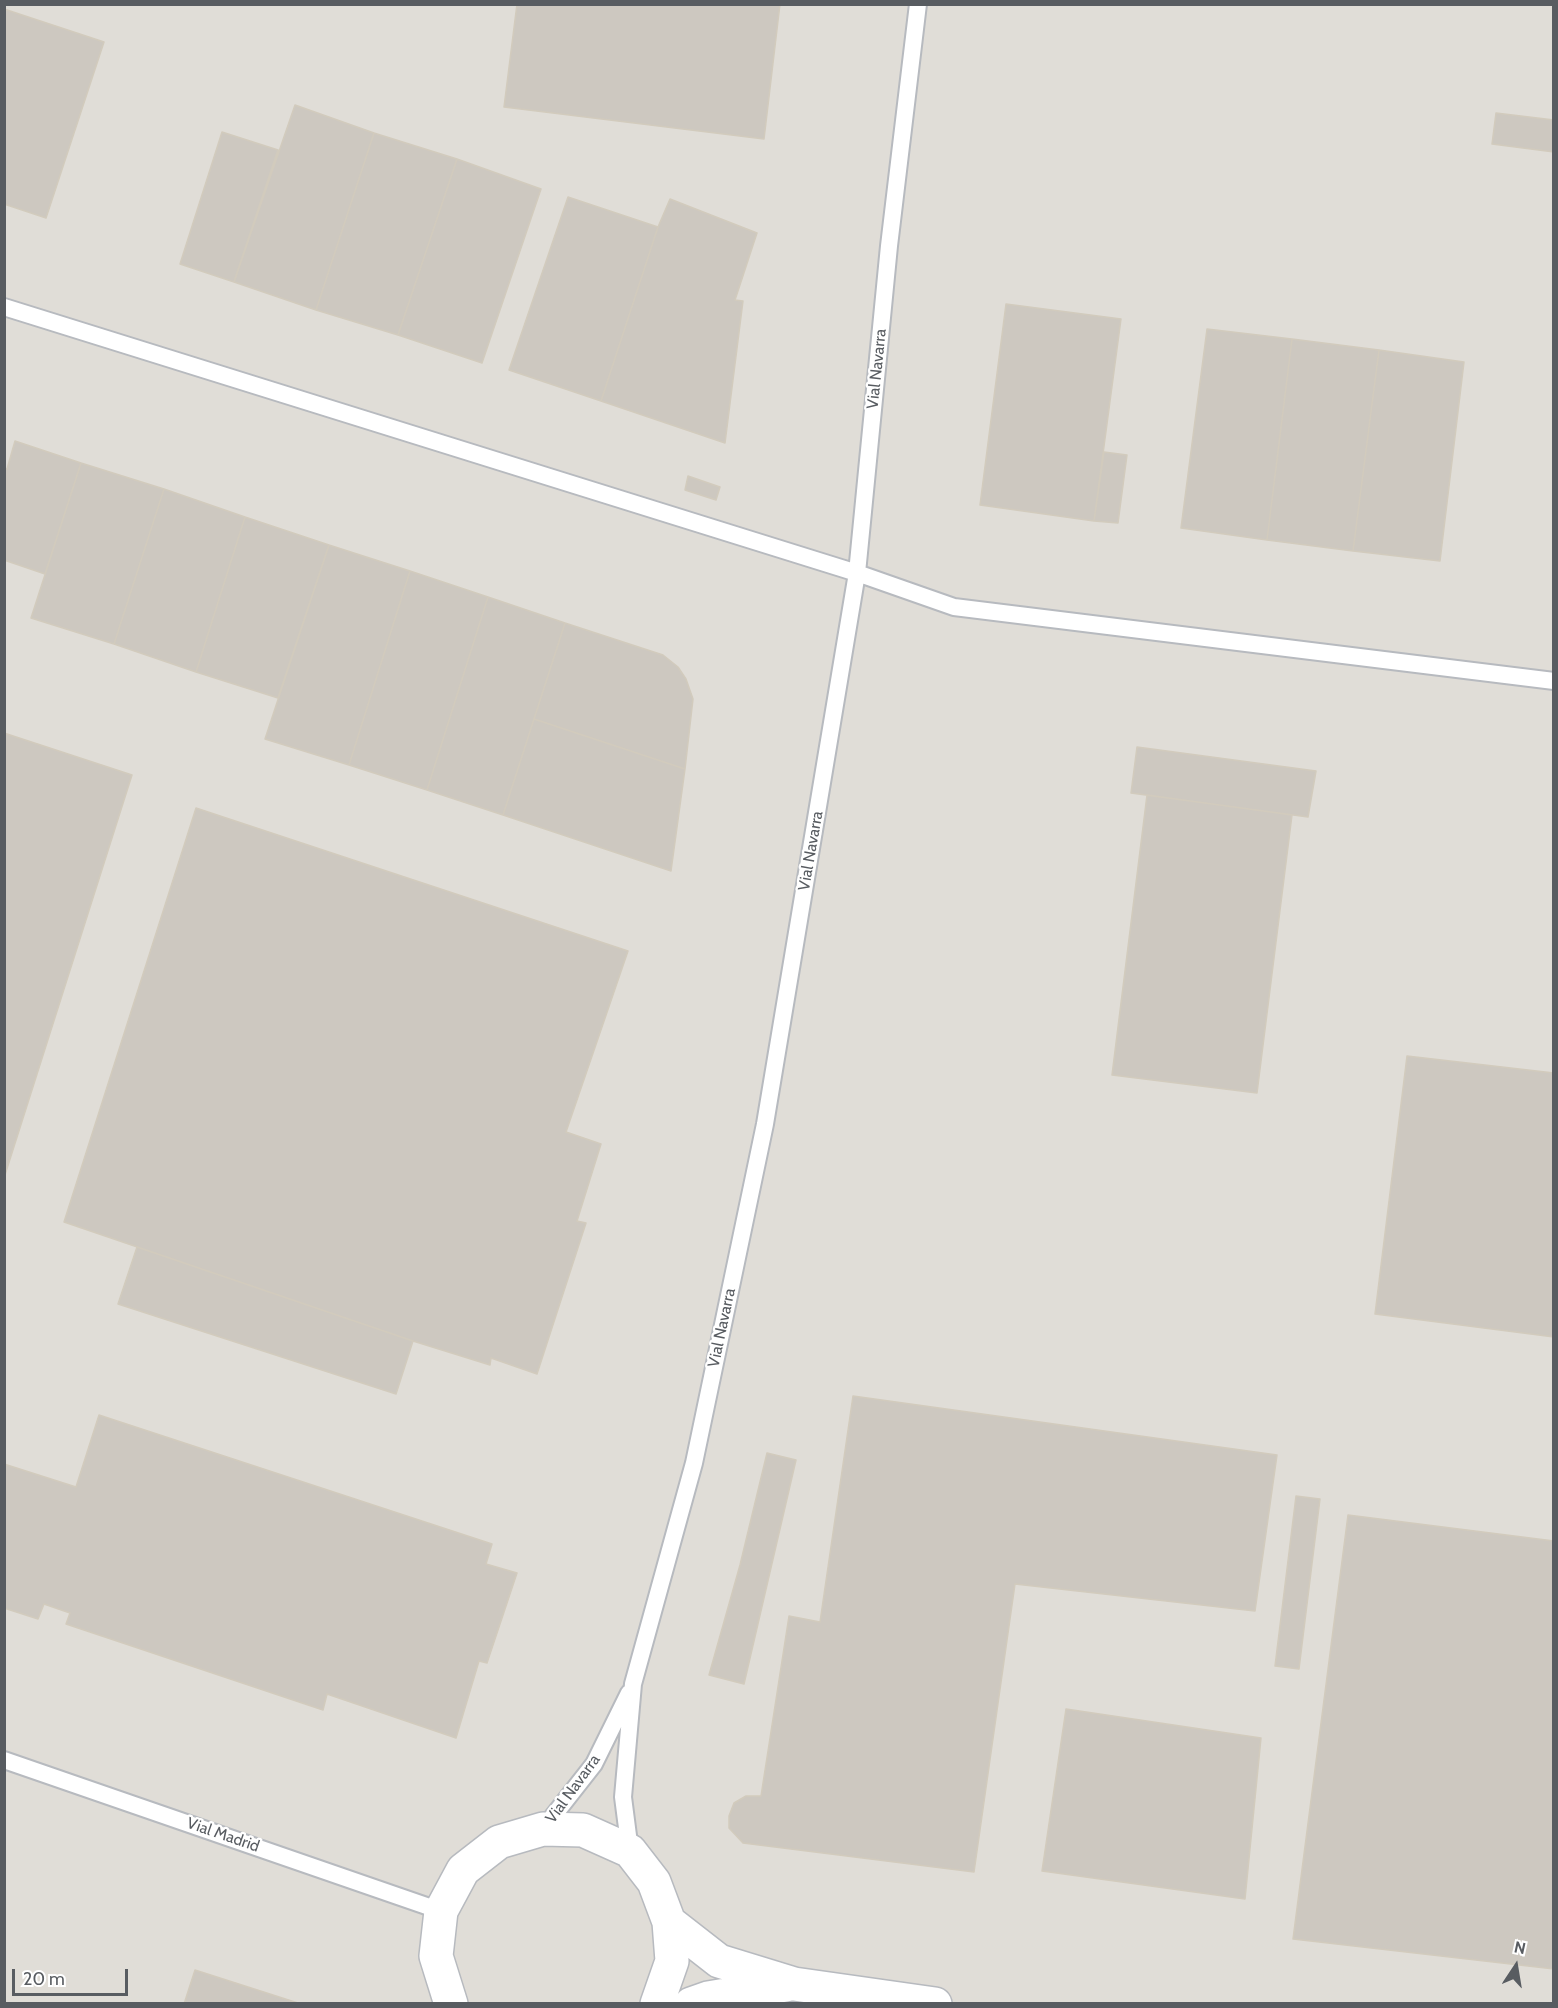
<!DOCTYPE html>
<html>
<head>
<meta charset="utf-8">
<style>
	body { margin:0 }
	#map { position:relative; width:1558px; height:2008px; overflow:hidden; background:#edeadf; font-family:Cabin,sans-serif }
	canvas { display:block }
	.frame { position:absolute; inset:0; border:6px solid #585c61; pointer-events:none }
	.north { position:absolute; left:1486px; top:1936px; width:60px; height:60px; -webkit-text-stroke:4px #fff; paint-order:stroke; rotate:12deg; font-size:16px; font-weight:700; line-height:24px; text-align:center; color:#585c61 }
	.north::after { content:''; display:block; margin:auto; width:21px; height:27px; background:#585c61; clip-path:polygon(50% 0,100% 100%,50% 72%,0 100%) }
	.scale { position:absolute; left:12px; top:1969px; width:116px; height:27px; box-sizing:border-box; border:3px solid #585c61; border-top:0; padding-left:8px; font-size:18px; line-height:21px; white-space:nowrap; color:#585c61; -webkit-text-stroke:4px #fff; paint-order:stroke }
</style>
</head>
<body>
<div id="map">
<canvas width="1558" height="2008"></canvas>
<div class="frame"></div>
<div class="north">N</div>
<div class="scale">20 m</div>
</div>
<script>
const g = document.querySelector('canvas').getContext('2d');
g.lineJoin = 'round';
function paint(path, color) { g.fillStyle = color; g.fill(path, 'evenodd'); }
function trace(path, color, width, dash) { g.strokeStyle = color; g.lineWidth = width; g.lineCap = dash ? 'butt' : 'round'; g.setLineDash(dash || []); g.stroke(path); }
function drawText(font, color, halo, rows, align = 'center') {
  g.font = font + ' Cabin,sans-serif'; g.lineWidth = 4.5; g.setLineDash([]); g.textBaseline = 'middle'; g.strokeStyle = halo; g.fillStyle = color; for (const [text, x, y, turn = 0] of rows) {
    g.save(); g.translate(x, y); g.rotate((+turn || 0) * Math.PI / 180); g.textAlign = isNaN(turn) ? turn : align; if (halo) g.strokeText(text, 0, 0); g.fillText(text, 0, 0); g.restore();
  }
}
paint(new Path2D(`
	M 5,5 L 1553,5 L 1553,2003 L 5,2003 Z`), '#e0ddd7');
const building = new Path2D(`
	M 517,4 L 780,4 L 764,139 L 504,107 Z
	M 4,9 L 104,42 L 46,218 L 4,204 Z
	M 295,105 L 374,133 L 316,310 L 234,282 Z
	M 1496,113 L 1554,120 L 1554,152 L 1492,144 Z
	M 222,132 L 278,150 L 234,282 L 180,264 Z
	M 374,133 L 457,159 L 398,335 L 316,310 Z
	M 457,159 L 541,189 L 482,363 L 398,335 Z
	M 568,197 L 658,227 L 601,401 L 509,370 Z
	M 670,199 L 757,233 L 735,300 L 743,301 L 725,443 L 601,401 L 658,227 Z
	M 1006,304 L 1121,319 L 1094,521 L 980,505 Z
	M 1207,329 L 1292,339 L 1267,540 L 1181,528 Z
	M 1292,339 L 1379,350 L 1353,551 L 1267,540 Z
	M 1379,350 L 1464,362 L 1440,561 L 1353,551 Z
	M 15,441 L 81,463 L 45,574 L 4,560 L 4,468 L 7,469 Z
	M 1104,452 L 1127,455 L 1118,523 L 1094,521 Z
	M 81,463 L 164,489 L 114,644 L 31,618 Z
	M 688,476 L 720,487 L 716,500 L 685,490 Z
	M 164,489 L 245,517 L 196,672 L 114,644 Z
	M 245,517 L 329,545 L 278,698 L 196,672 Z
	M 329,545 L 410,571 L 349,765 L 265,739 Z
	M 410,571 L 488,597 L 427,790 L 349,765 Z
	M 488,597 L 565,623 L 503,815 L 427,790 Z
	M 565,623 L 663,655 L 678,667 L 686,679 L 693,699 L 685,769 L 534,719 Z
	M 534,719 L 685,769 L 671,871 L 503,815 Z
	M 4,733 L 132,775 L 4,1178 Z
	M 1137,747 L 1316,771 L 1308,817 L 1131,793 Z
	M 1147,795 L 1292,815 L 1257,1093 L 1112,1075 Z
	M 196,808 L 628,951 L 566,1132 L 601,1144 L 577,1221 L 586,1223 L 537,1374 L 491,1358 L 490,1365 L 413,1341 L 64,1222 Z
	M 1407,1056 L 1554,1073 L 1554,1337 L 1375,1314 Z
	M 137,1247 L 413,1341 L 396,1394 L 118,1304 Z
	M 853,1396 L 1277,1455 L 1255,1611 L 1015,1584 L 974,1872 L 743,1843 L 729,1828 L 729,1816 L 734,1803 L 746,1796 L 761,1796 L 789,1616 L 820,1622 Z
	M 99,1415 L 492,1544 L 486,1564 L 517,1573 L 487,1663 L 479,1661 L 456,1738 L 327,1694 L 323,1710 L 66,1624 L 70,1613 L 44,1604 L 38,1619 L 4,1608 L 4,1464 L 76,1487 Z
	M 767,1453 L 796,1460 L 744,1684 L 709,1675 L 740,1565 Z
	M 1296,1496 L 1320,1499 L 1299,1669 L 1275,1666 Z
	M 1348,1515 L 1554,1541 L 1554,1969 L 1293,1939 Z
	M 1066,1709 L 1261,1738 L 1245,1899 L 1042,1871 Z
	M 195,1970 L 301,2004 L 184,2004 Z`);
paint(building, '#cdc8c0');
trace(building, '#d2cbbd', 1.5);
const service = new Path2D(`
	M 4,307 L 857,573 L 954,607 L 1554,681
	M 4,1760 L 441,1911
	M 543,1829 L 594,1764 L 629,1693
	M 630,1851 L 623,1797 L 633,1684 L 694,1463 L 765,1124 L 857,573 L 889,246 L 918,4`);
const tertiary = new Path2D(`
	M 669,1922 L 719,1961 L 794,1984 L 935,2004
	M 451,2004 L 436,1956 L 441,1911 L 463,1870 L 499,1842 L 543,1829 L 583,1830 L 630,1851 L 654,1882 L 669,1922 L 672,1961 L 657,2004
	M 691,2004 L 708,1998 L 786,1985`);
trace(service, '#b7babf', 20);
trace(tertiary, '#b7babf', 36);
trace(service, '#fff', 16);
trace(tertiary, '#fff', 33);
drawText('16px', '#585c61', '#fff', [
	["Vial Navarra",877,369,-84],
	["Vial Navarra",811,851,-80],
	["Vial Navarra",722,1328,-78],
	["Vial Navarra",573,1789,-54],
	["Vial Madrid",223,1835,19]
]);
</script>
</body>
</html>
